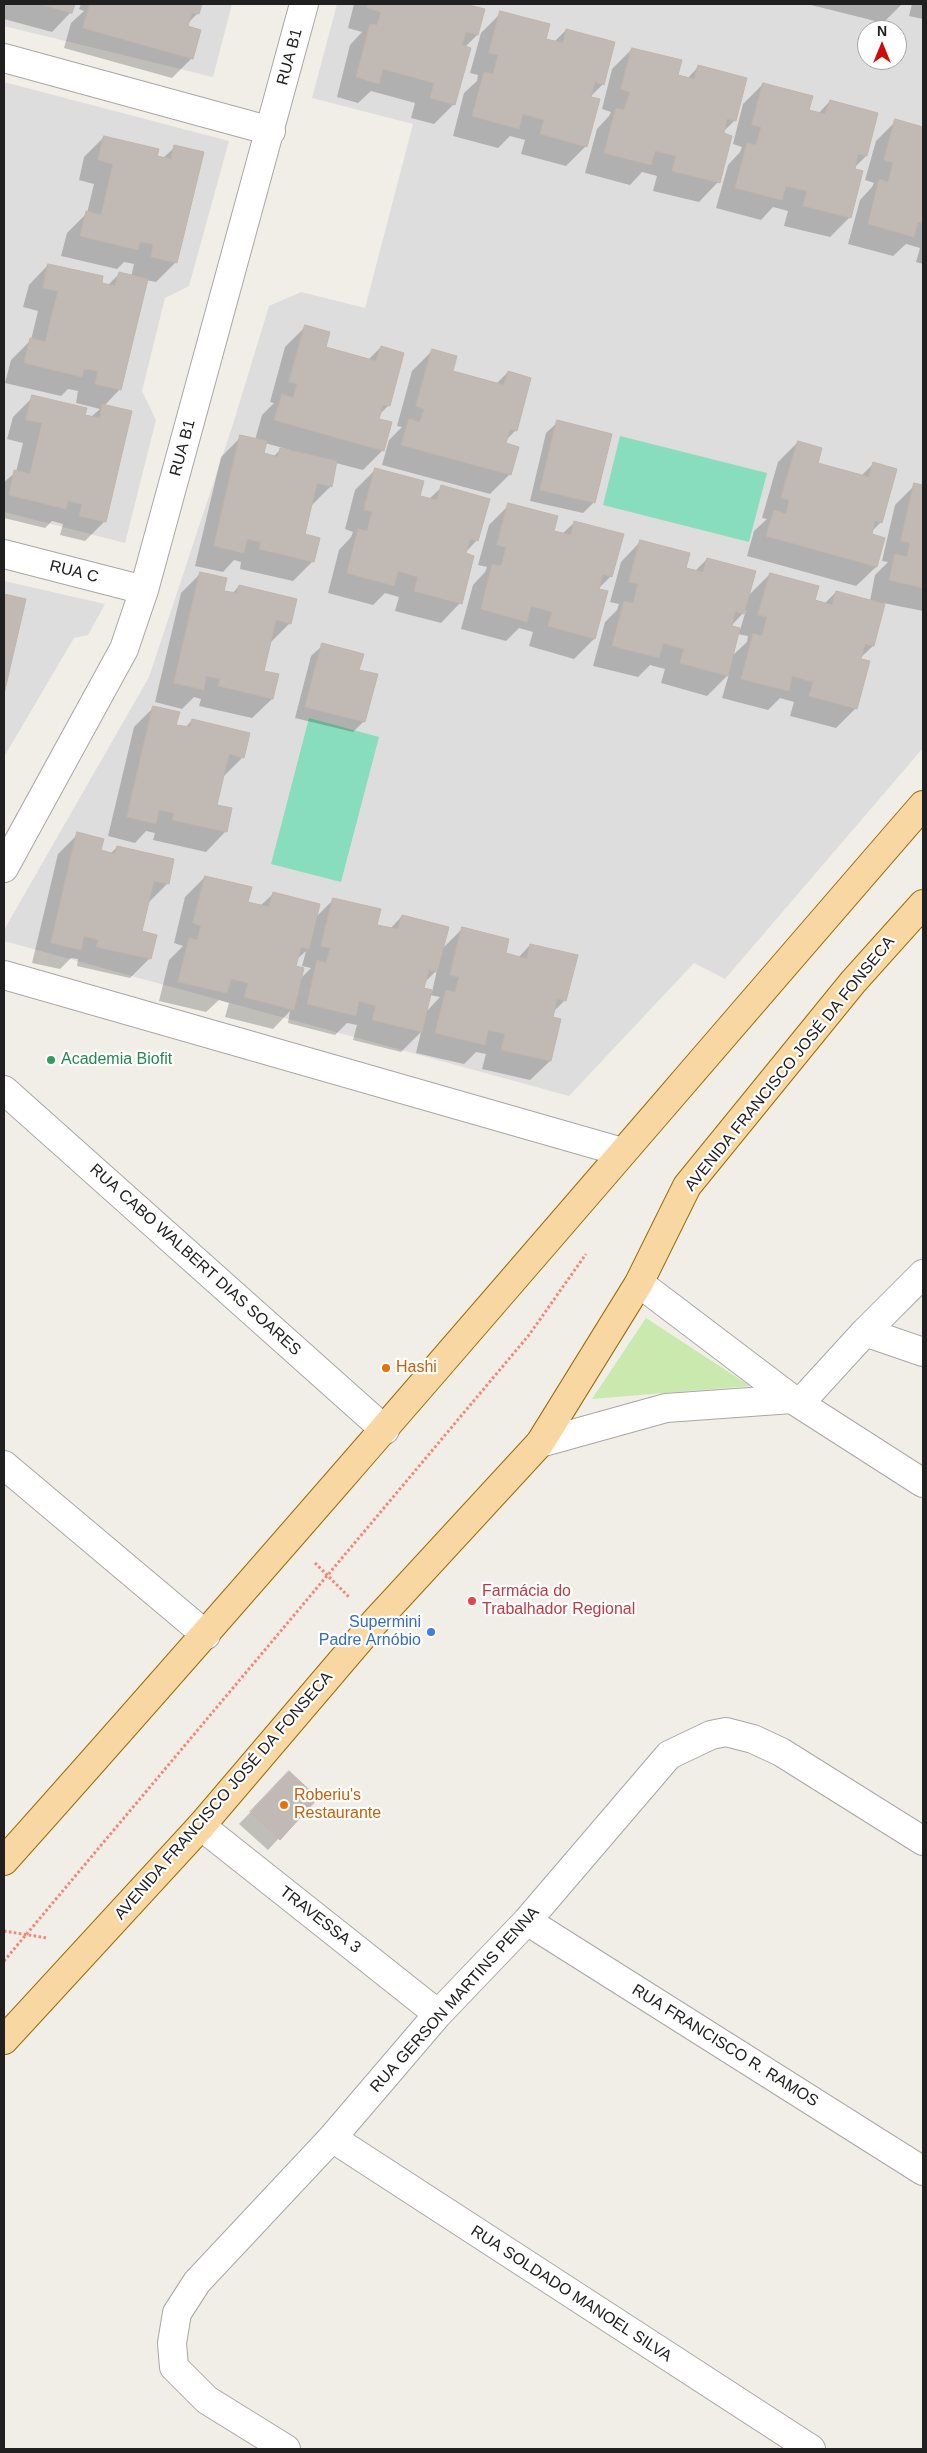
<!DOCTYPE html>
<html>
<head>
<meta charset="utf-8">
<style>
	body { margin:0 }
	#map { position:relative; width:927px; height:2453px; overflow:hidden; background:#f1eee7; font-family:Helvetica,sans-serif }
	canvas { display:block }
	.frame { position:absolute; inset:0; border:5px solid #202020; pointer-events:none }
	.north { position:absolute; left:857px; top:20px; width:50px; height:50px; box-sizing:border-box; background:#fff; border:1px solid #a6a6a6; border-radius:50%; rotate:0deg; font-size:14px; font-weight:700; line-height:20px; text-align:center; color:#202020 }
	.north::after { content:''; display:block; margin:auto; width:18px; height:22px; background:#cb0d05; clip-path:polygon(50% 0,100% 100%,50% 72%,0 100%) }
</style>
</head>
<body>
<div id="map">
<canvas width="927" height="2453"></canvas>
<div class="frame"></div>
<div class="north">N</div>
</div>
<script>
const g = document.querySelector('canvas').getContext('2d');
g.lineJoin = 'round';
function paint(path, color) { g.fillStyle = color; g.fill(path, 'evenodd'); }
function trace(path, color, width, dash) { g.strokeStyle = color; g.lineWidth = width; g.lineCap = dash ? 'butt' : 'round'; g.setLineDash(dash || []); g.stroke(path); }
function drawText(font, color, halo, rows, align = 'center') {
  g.font = font + ' Helvetica,sans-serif'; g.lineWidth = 4.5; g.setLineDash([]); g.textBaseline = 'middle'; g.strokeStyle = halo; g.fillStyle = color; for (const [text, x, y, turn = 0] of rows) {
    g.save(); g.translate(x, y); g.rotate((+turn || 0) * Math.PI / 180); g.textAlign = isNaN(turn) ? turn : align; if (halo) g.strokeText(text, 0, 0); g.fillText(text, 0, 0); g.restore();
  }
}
paint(new Path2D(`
	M 4,4 L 232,4 L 213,77 L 4,26 Z
	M 337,4 L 923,4 L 923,748 L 725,979 L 694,963 L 569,1096 L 4,941 L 4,930 L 149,677 L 233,424 L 269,306 L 301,292 L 365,308 L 413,124 L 312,98 ZM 867,30 L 897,30 L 897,60 L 867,60 Z
	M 4,82 L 229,141 L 189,286 L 165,298 L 142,391 L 156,420 L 125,543 L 4,512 Z
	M 4,581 L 105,604 L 88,635 L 74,638 L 4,757 Z`), '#dedddd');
paint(new Path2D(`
	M 646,1318 L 750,1386 L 592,1399 Z`), '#c9e9af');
paint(new Path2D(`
	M 620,436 L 767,473 L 749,542 L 603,505 Z
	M 309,718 L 379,737 L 341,882 L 271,864 Z`), '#88ddbf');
paint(new Path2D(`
	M 4,4 L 74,4 L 71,12 L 52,32 L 4,19 Z
	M 81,4 L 200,4 L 198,13 L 187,24 L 192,58 L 172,78 L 64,48 L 71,23 L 84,11 L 79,9 Z
	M 354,4 L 460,4 L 484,10 L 477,35 L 465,47 L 454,104 L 434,124 L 411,118 L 415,103 L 371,91 L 358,103 L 337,97 L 350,45 L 362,32 L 348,28 Z
	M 807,4 L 902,4 L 883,23 Z
	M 912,4 L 923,4 L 923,19 L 909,16 Z
	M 501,13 L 544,40 L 554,42 L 566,30 L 603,84 L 589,98 L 586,146 L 566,166 L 521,154 L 525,140 L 510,136 L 498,148 L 453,136 L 464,93 L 477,81 L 478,75 L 470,73 L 481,33 Z
	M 632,49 L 677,76 L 687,79 L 699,66 L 735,120 L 723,132 L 718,182 L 699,202 L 653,191 L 657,176 L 642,172 L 630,185 L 585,173 L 597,129 L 609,116 L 611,112 L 602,109 L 612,69 Z
	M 763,84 L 808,111 L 818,114 L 830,101 L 866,156 L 854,168 L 849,218 L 830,237 L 784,226 L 788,211 L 773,207 L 761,220 L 716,208 L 728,165 L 740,152 L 742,147 L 733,144 L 743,104 Z
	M 896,121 L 923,128 L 923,264 L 916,262 L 920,248 L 906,244 L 893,256 L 848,244 L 860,200 L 872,187 L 874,183 L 865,180 L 876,141 Z
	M 104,137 L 163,158 L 175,147 L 176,262 L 156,282 L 146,280 L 120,389 L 104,406 L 105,521 L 85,541 L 60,535 L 63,524 L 52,521 L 45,528 L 4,518 L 4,482 L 16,472 L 23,443 L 7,439 L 13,417 L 33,397 L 91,417 L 100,409 L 76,403 L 78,391 L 68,389 L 61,396 L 5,383 L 11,360 L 31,340 L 38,311 L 23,307 L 29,285 L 48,265 L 107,286 L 119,274 L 131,277 L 134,264 L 124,262 L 117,269 L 61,256 L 67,233 L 87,213 L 94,184 L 79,180 L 84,157 Z
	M 305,327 L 324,348 L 368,360 L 381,347 L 403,354 L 388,406 L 378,416 L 383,450 L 363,470 L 336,463 L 331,486 L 311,506 L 303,535 L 313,561 L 293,581 L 240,569 L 241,562 L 234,560 L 223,572 L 195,566 L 221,457 L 241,437 L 255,440 L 262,415 L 274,403 L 270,402 L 285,347 ZM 265,443 L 290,450 L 289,452 L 280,450 L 273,457 L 262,454 Z
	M 432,351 L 451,372 L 496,384 L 508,372 L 530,378 L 515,431 L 505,441 L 510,474 L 490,494 L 382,465 L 389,440 L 402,427 L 397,426 L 412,371 Z
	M 558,422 L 594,502 L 583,513 L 530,501 L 546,433 Z
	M 798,442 L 816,464 L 861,476 L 873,464 L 881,522 L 871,532 L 876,567 L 856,586 L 747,556 L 754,531 L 767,519 L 762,518 L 778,462 Z
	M 375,470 L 419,497 L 429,499 L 442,487 L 477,540 L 464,554 L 460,603 L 441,623 L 395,611 L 399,597 L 385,593 L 373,605 L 328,593 L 339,550 L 351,537 L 353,532 L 345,529 L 355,490 Z
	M 915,485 L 923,487 L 923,611 L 883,603 L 873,646 L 859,659 L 856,708 L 836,728 L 790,716 L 794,702 L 780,698 L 768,710 L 722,698 L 729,674 L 707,696 L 661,683 L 665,669 L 650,665 L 638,677 L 593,666 L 605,622 L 617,610 L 619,604 L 610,602 L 621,562 L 640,542 L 685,569 L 695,571 L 707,559 L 747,597 L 770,574 L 814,601 L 824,604 L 836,592 L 870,601 L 875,575 L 888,562 L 882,561 L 895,505 ZM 746,610 L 740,630 L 730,627 L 731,626 ZM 737,634 L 748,636 L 747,642 L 731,657 Z
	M 509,505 L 552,532 L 562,534 L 575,522 L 611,576 L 597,590 L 594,639 L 574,659 L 529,646 L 533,632 L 519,628 L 506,641 L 461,629 L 473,585 L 485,572 L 487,567 L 478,565 L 489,525 Z
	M 201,573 L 222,592 L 232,594 L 239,586 L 290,623 L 270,643 L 262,672 L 272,699 L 252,718 L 199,706 L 201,699 L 194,697 L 182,709 L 155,702 L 181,593 Z
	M 4,595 L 25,600 L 4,688 Z
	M 323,645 L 357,671 L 364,721 L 353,732 L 295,718 L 311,656 Z
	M 154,707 L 175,726 L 185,728 L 192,720 L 243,757 L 223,777 L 216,806 L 231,809 L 225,832 L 206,852 L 153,840 L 155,833 L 146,831 L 135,843 L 108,836 L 134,727 Z
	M 78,834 L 100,851 L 110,854 L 117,847 L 168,883 L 148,903 L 140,932 L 150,958 L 130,978 L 77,966 L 78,959 L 71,958 L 60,969 L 32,963 L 58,854 Z
	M 205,877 L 247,903 L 260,906 L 273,894 L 316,917 L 334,899 L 375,925 L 390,929 L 402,916 L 442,949 L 462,929 L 504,954 L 518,958 L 530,945 L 565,1000 L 552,1013 L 550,1061 L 530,1080 L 482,1069 L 486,1054 L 476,1052 L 464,1064 L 416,1053 L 421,1032 L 401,1052 L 353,1040 L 357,1025 L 347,1023 L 335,1035 L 288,1023 L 290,1011 L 273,1029 L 225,1017 L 229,1003 L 219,1000 L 206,1012 L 159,1001 L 169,960 L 183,946 L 174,943 L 185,897 ZM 306,951 L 302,966 L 311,968 L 300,979 L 294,967 L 296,960 ZM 437,970 L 432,992 L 423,989 L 424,983 ZM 430,995 L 440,997 L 426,1012 Z
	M 278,1784 L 316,1798 L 268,1850 L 239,1824 Z`), '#0003');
const building = new Path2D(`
	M 40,4 L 75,4 L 72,13 Z
	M 90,4 L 202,4 L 199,14 L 192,13 L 188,26 L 201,30 L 193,59 L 83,28 Z
	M 368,4 L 465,4 L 485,9 L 478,35 L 466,32 L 462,45 L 471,48 L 455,105 L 430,98 L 434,83 L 383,69 L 379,84 L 356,77 L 370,24 L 377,25 L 381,12 L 367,8 Z
	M 500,11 L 550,24 L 546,39 L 563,43 L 566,29 L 615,42 L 604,85 L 595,82 L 591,97 L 600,99 L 587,147 L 540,134 L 544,120 L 523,114 L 519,129 L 472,116 L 484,72 L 493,74 L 498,55 L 489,53 Z
	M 632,48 L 682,60 L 678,75 L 694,79 L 698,65 L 747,78 L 736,121 L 727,119 L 724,133 L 732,136 L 720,183 L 672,171 L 676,156 L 655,151 L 651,165 L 604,153 L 616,108 L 624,110 L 630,92 L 621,89 Z
	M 763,83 L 813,96 L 809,110 L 825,114 L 830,100 L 878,113 L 867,156 L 858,154 L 855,169 L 863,171 L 851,218 L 803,206 L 807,191 L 786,186 L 782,200 L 735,188 L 747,143 L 756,145 L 761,127 L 752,125 Z
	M 895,119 L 923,127 L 923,224 L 918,222 L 914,237 L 868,224 L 879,179 L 888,182 L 893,163 L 884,160 Z
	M 104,136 L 159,149 L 157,156 L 171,159 L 174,145 L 204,152 L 177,263 L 151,257 L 153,244 L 140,242 L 138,250 L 80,236 L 86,211 L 101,215 L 113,164 L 98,160 Z
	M 48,264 L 103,276 L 102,283 L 115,286 L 119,272 L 148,279 L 121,390 L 95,384 L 98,371 L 84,369 L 82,377 L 24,363 L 30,338 L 45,342 L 58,291 L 43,288 Z
	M 305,325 L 330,332 L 326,347 L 376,361 L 381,346 L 404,353 L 390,406 L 383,405 L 379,419 L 392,422 L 384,451 L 274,420 L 282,394 L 293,398 L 297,384 L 289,382 Z
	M 432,349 L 457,356 L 453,371 L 504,385 L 508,371 L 531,378 L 517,431 L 510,429 L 506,443 L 519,447 L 511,475 L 401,445 L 409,419 L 420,422 L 424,409 L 416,406 Z
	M 32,395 L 87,408 L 85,415 L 100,418 L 102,404 L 132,411 L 106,522 L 79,516 L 82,504 L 68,501 L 66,509 L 9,495 L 14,470 L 30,474 L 42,423 L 26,420 Z
	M 557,420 L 612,434 L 595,503 L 540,490 Z
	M 240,435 L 267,441 L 264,453 L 278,457 L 280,448 L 337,461 L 332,487 L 317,483 L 305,534 L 320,538 L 314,562 L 259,549 L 261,542 L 247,539 L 244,553 L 214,546 Z
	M 798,441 L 822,448 L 818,463 L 869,477 L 873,462 L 897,469 L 882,523 L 875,521 L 872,534 L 885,538 L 877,567 L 766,536 L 774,510 L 786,514 L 789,500 L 781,498 Z
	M 375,468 L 424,481 L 420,496 L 437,500 L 441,485 L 490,499 L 478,541 L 470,539 L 466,553 L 474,556 L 462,604 L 414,591 L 418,577 L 398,571 L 394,586 L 347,573 L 358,529 L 367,531 L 372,512 L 364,510 Z
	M 914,483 L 923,485 L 923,588 L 889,580 L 895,554 L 907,557 L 910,543 L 901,541 Z
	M 508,503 L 558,516 L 554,531 L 571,535 L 574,521 L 624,534 L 612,577 L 603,574 L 599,589 L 608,591 L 595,639 L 548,626 L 552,612 L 531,606 L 527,622 L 481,609 L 492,564 L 501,566 L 506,547 L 497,545 Z
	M 640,540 L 690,553 L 686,568 L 703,572 L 707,558 L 756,571 L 744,614 L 735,611 L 732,626 L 740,628 L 728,676 L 680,663 L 684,649 L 663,643 L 659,658 L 612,646 L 624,601 L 633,603 L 638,584 L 629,582 Z
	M 200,572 L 227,578 L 224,591 L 237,593 L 239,585 L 297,599 L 291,624 L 276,620 L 264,671 L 279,674 L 273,699 L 218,686 L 220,679 L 206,676 L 204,690 L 174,683 Z
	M 770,573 L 819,586 L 815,600 L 832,605 L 836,591 L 885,604 L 874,646 L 865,644 L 861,659 L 870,661 L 857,709 L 809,696 L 813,682 L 792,676 L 789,691 L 741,679 L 753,633 L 762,636 L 767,617 L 758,615 Z
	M 4,594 L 26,599 L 4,694 Z
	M 322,643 L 364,654 L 359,670 L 378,674 L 365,722 L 305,707 Z
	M 153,706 L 180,712 L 176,725 L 190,727 L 192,719 L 250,733 L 244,758 L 229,754 L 217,805 L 232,808 L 227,832 L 172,820 L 174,813 L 159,810 L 156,824 L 127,817 Z
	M 77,832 L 104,839 L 101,850 L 115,854 L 117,846 L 174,859 L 169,884 L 154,881 L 142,931 L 157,935 L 151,959 L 96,947 L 98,940 L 84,936 L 81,950 L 51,943 Z
	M 205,876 L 252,887 L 248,902 L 269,907 L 273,892 L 320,904 L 309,949 L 301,947 L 296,966 L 304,968 L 294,1010 L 244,997 L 248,983 L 231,979 L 227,993 L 178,982 L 189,938 L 197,940 L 201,926 L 193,923 Z
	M 333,898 L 381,909 L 377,925 L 398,929 L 402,915 L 449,927 L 437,972 L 429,970 L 424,988 L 432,990 L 422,1032 L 372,1020 L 376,1006 L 359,1001 L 356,1016 L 307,1004 L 317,960 L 326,963 L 330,948 L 321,946 Z
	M 462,927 L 509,939 L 506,953 L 527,959 L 530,944 L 578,955 L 566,1001 L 557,999 L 553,1017 L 561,1019 L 551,1061 L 501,1050 L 505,1034 L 488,1030 L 485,1045 L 435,1033 L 446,990 L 455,992 L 459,977 L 450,975 Z
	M 289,1771 L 318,1798 L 280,1840 L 250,1812 Z`);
paint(building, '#c1bab4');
trace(building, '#c2b5aa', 1);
const minor = new Path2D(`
	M 4,58 L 271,131
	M 4,554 L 144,590
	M 4,868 L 124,649 L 144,590 L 304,4
	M 4,975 L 622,1152
	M 4,1090 L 385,1430
	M 639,1283 L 792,1399 L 923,1483
	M 865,1332 L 923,1352
	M 800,1403 L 865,1332 L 923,1274
	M 540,1443 L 666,1408 L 792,1399
	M 4,1465 L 206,1635
	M 201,1826 L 438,2014
	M 527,1921 L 923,2171
	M 332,2138 L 811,2449
	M 286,2449 L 207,2400 L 174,2367 L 172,2343 L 177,2313 L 197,2282 L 332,2138 L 438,2014 L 527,1921 L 669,1755 L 711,1735 L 726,1732 L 753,1739 L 781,1752 L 923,1841`);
const major = new Path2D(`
	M 4,1861 C 315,1513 617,1158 923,805
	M 4,2040 L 201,1826 L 374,1623 L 540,1443 L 639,1283 L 687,1186 L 853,982 L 923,904`);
trace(minor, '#a7a7a7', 30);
trace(major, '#996d04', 30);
trace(new Path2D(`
	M 315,1563 L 350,1598
	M 4,1931 L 47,1938
	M 4,1961 L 529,1335 L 586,1254`), '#f68573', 3, [2.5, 2.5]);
trace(minor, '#fff', 28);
trace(major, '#f9d7a3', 28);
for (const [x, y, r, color] of [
	[51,1060,5,"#2e9e5b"],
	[386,1368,5,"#e8710a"],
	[472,1601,5,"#e0444e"],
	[431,1632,5,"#3f7fe0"],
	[284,1805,5,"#e8710a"]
]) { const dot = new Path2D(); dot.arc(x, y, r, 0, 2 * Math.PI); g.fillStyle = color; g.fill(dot); trace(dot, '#fff', 2); }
drawText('16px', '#202020', '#fff', [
	["RUA B1",290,57,-75],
	["RUA B1",183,448,-75],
	["RUA C",74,572,14],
	["AVENIDA FRANCISCO JOSÉ DA FONSECA",790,1064,-51],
	["RUA CABO WALBERT DIAS SOARES",195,1260,42],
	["AVENIDA FRANCISCO JOSÉ DA FONSECA",224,1796,-49],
	["TRAVESSA 3",320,1920,38],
	["RUA GERSON MARTINS PENNA",455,2000,-48],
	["RUA FRANCISCO R. RAMOS",725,2046,32],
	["RUA SOLDADO MANOEL SILVA",571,2294,33]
]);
drawText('16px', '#27864d', '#fff', [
	["Academia Biofit",61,1060]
], 'left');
drawText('16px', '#c56008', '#fff', [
	["Hashi",396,1368],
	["Roberiu's",294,1796],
	["Restaurante",294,1814]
], 'left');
drawText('16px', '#be3a42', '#fff', [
	["Farmácia do",482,1592],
	["Trabalhador Regional",482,1610]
], 'left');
drawText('16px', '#366cbe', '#fff', [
	["Supermini",421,1623],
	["Padre Arnóbio",421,1641]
], 'right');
</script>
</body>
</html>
